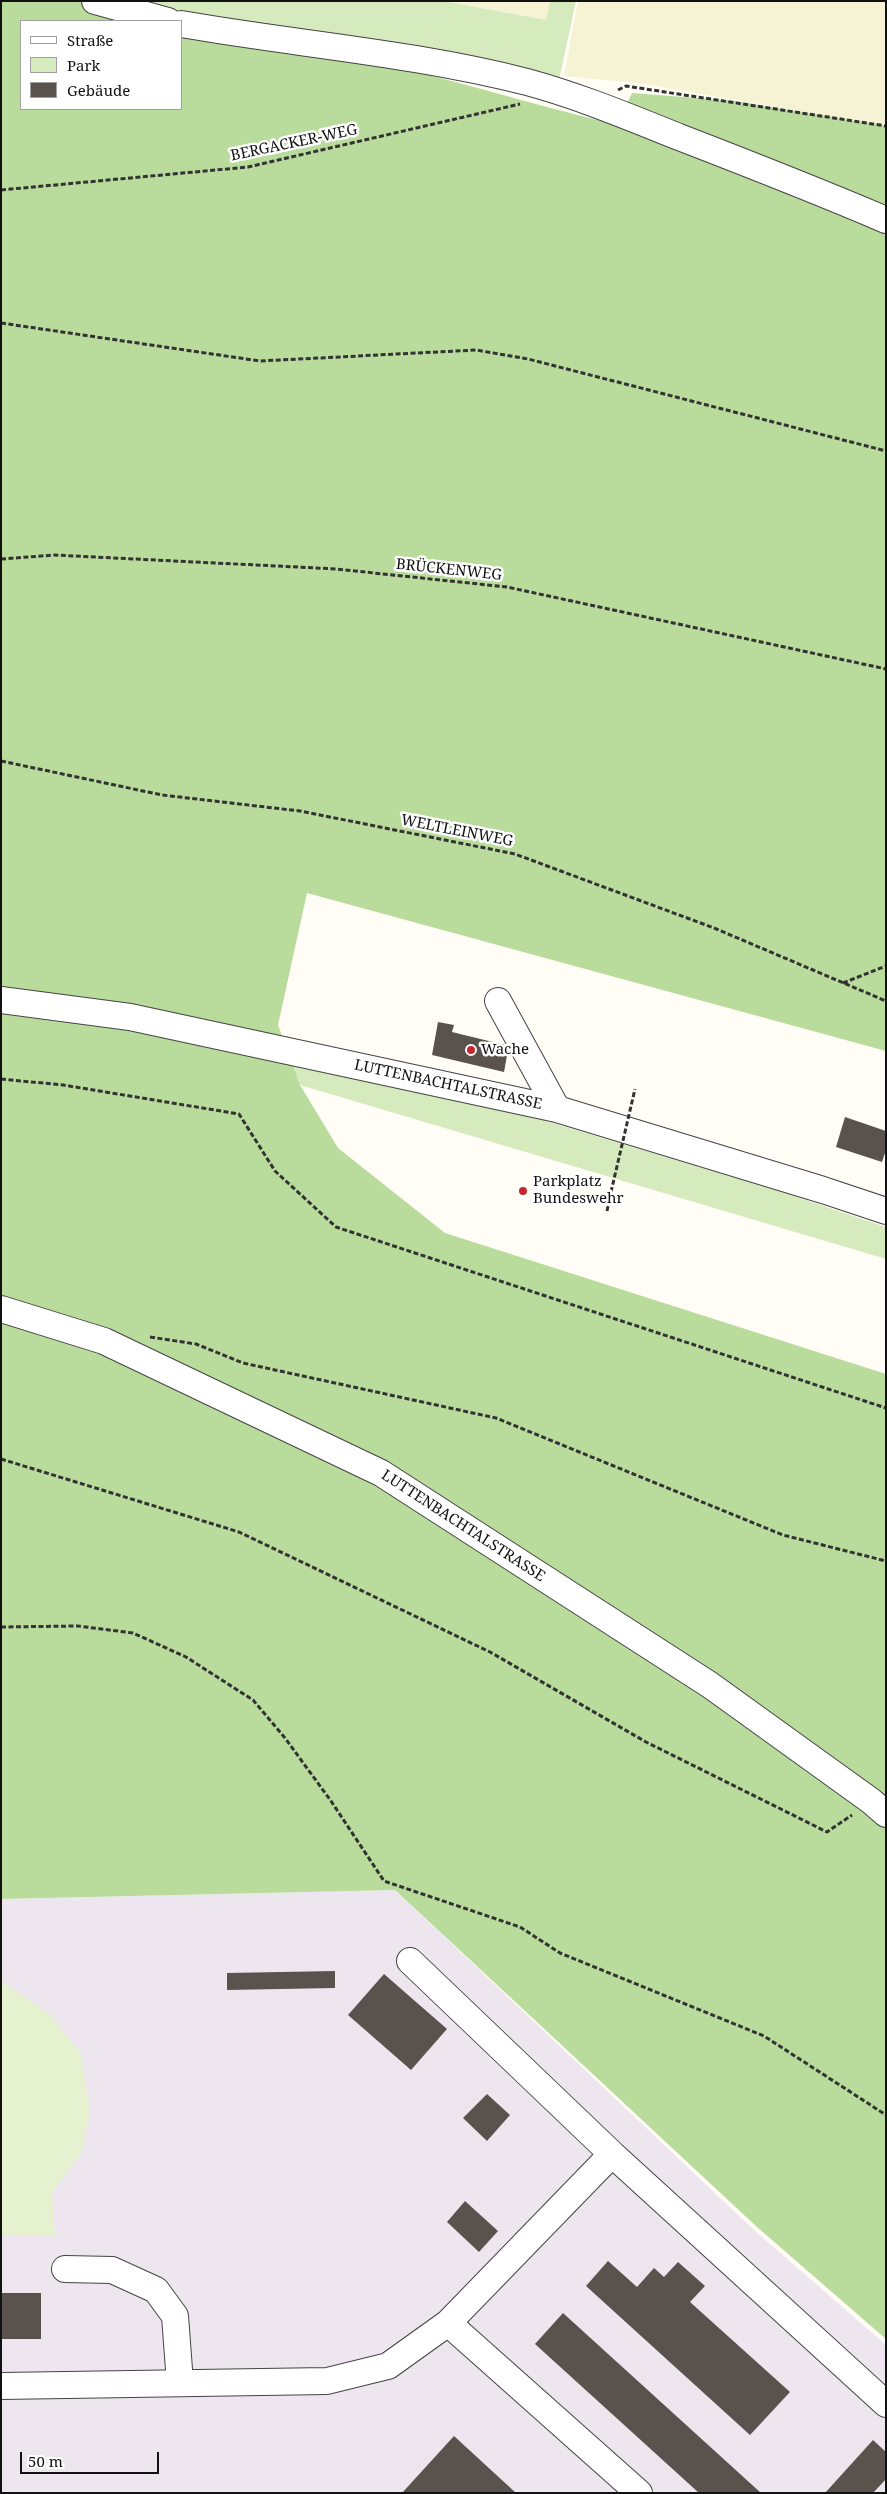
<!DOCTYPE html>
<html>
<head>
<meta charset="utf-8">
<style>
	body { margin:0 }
	#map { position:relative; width:887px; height:2494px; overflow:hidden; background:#fffdf5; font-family:"Noto Serif",serif }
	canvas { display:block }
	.frame { position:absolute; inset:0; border:2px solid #111; pointer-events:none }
	.legend { position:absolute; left:20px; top:20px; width:162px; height:90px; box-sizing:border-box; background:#fff; border:1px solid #a0a0a0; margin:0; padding:6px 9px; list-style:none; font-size:15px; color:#111 }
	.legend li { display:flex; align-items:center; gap:10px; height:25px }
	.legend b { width:25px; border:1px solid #a0a0a0 }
	.scale { position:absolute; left:20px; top:2452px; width:139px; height:22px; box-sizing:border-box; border:2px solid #111; border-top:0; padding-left:6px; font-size:15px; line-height:18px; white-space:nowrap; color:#111; -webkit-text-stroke:4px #fff; paint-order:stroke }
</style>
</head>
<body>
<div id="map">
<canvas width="887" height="2494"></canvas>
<div class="frame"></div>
<ul class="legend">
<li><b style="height:6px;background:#fff"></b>Straße</li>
<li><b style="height:14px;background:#d5ebbd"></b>Park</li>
<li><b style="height:14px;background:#5a524d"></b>Gebäude</li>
</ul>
<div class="scale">50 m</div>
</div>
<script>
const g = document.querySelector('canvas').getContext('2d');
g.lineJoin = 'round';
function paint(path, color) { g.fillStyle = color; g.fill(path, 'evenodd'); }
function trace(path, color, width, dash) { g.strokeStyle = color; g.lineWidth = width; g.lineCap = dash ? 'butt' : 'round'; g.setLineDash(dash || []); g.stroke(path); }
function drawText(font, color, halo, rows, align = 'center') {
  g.font = font + ' "Noto Serif",serif'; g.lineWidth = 5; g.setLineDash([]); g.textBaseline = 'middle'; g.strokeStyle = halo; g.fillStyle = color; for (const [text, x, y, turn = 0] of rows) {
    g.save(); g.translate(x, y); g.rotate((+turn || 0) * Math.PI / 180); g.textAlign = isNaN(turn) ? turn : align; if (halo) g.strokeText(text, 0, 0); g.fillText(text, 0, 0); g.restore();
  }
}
paint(new Path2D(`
	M 395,1890 L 754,2230 L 886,2345 L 886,2493 L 1,2493 L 1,1899 Z`), '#eee6ef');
paint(new Path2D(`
	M 444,1 L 550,1 L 546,20 Z
	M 578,1 L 886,1 L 886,126 L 637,83 L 564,76 Z`), '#f6f3d4');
paint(new Path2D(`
	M 95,1 L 444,1 L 546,20 L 550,1 L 576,1 L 559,80 Z
	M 289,1057 L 473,1099 L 785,1193 L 886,1227 L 886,1259 L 300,1085 Z`), '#d5ebbd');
paint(new Path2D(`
	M 1,1 L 95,1 L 168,21 L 21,21 L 21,109 L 181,109 L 181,24 C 279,41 378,60 474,87 C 521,100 569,113 617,125 L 632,93 L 735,101 L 886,126 L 886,1051 L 307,893 L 278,1025 L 300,1085 L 338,1148 L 445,1233 L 886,1374 L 886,2339 L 757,2227 L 395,1890 L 1,1899 Z`), '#b9dc9c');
paint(new Path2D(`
	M 1,1981 L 48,2013 L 80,2052 L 90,2110 L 82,2151 L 52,2193 L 55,2235 L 1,2236 Z`), '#e6f2cf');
paint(new Path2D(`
	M 438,1022 L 454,1025 L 452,1032 L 505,1045 L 508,1050 L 504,1072 L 432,1055 Z
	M 845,1117 L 886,1131 L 886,1150 L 882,1162 L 836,1147 Z
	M 335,1971 L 335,1988 L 227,1990 L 227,1973 Z
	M 384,1974 L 447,2029 L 411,2070 L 348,2015 Z
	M 487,2094 L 510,2115 L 487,2141 L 463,2118 Z
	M 465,2201 L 498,2231 L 479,2252 L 447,2222 Z
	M 608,2261 L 637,2287 L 654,2268 L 664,2277 L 678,2262 L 705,2286 L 690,2302 L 790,2392 L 750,2435 L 586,2286 Z
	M 1,2293 L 41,2293 L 41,2339 L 1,2339 Z
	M 563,2313 L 761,2493 L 699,2493 L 535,2344 Z
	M 454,2436 L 516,2493 L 402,2493 Z
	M 873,2440 L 886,2452 L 886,2479 L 873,2493 L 825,2493 Z`), '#5a524d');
const minor = new Path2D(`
	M 95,1 L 168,21
	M 181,24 C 296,44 414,53 527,82 C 579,96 629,117 679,137 C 749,164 818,191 886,220
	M 1,1000 L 130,1017 L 557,1109 L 823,1190 L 886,1211
	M 498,1001 L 557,1109
	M 1,1309 L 104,1341 L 381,1473 L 710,1685 L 871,1801 L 886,1814
	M 410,1961 L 612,2154
	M 65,2269 L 112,2270 L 156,2290 L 175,2316 L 180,2383
	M 448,2323 L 639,2493
	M 1,2386 L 327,2381 L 388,2366 L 448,2323 L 612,2154 L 886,2404`);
trace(minor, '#444', 28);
trace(new Path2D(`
	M 618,90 L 626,86 L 886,126
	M 1,190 L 248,167 L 520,104
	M 1,323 L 260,361 L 476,350 L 528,359 L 886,451
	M 1,559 L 55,555 L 336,569 L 507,587 L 886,669
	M 1,761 L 162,795 L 300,811 L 515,854 L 714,928 L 886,1001
	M 843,983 L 886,966
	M 1,1079 L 63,1085 L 239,1114 L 275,1171 L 336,1227 L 886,1408
	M 607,1211 L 611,1192
	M 150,1337 L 196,1344 L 243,1363 L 496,1418 L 783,1535 L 886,1561
	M 1,1459 L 239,1532 L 490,1652 L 646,1742 L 827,1832 L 852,1815
	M 1,1627 L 78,1626 L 133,1633 L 186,1657 L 253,1700 L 285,1738 L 331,1801 L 384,1881 L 520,1927 L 560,1953 L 764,2036 L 886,2115`), '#333', 3, [5, 2.5]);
trace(minor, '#fff', 26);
trace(new Path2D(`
	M 611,1192 L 635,1089`), '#333', 3, [5, 2.5]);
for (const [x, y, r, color] of [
	[471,1050,5,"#c4262e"],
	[523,1191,5,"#c4262e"]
]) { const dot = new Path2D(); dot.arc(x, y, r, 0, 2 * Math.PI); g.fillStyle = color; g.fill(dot); trace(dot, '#fff', 2); }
drawText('15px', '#111', '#fff', [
	["BERGACKER-WEG",294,143,-12],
	["BRÜCKENWEG",449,570,6],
	["WELTLEINWEG",457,831,11],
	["LUTTENBACHTALSTRASSE",448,1085,12],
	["LUTTENBACHTALSTRASSE",463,1526,33]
]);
drawText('15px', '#111', '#fff', [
	["Wache",481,1050],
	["Parkplatz",533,1182],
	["Bundeswehr",533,1199]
], 'left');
</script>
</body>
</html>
